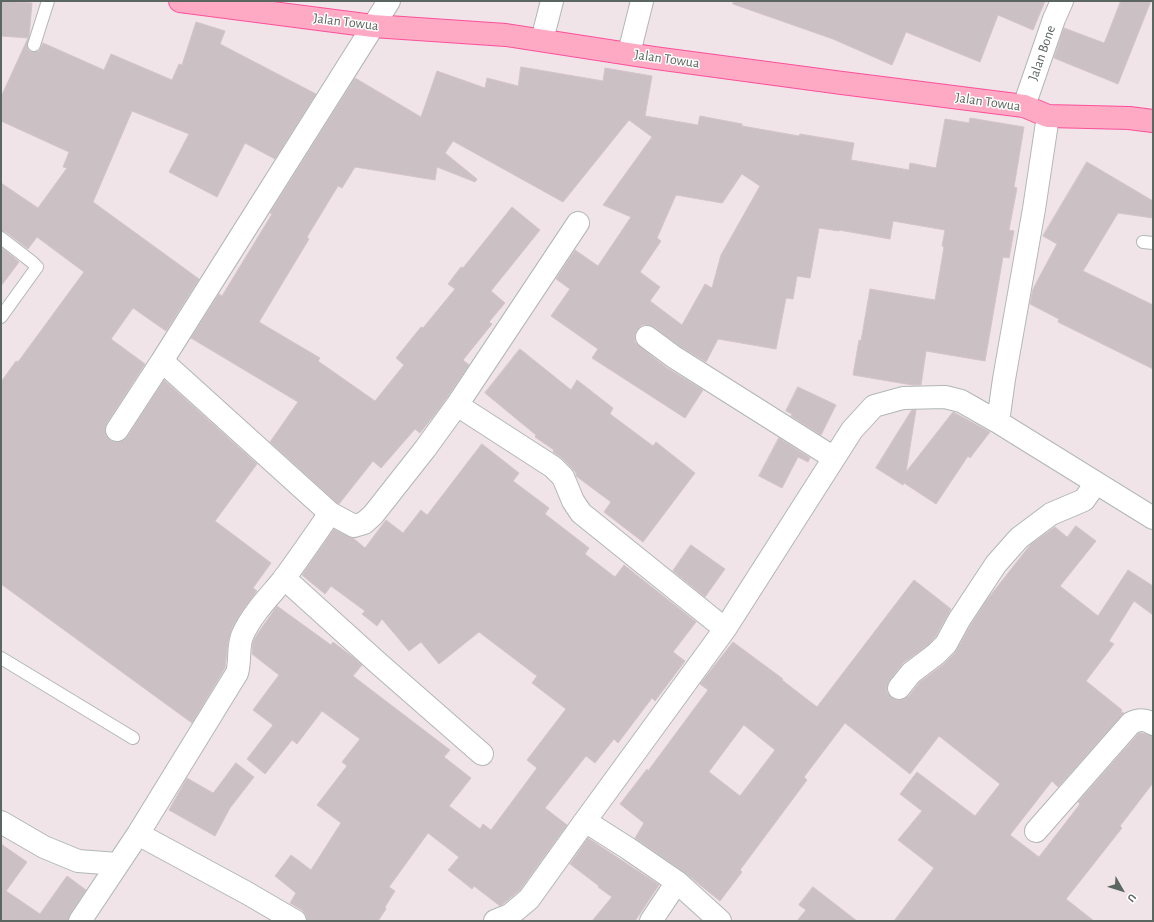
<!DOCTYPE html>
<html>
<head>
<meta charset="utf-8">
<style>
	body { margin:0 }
	#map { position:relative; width:1154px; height:922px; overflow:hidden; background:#f0e4e8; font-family:"Alegreya Sans",sans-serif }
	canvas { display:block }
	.frame { position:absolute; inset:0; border:2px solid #5c6660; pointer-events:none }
	.north { position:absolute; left:1102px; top:870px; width:40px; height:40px; -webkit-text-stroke:3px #fff; paint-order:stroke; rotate:129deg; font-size:11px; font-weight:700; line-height:16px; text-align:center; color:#5c6660 }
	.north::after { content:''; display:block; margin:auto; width:14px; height:18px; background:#5c6660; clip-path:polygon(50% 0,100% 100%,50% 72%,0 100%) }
</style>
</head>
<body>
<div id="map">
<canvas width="1154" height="922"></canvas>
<div class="frame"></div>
<div class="north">U</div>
</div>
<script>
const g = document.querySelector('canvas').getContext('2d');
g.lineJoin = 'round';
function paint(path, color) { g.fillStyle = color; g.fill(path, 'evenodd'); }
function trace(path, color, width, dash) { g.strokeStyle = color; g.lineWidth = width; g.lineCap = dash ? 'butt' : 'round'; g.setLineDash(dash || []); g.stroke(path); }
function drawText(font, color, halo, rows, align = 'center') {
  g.font = font + ' "Alegreya Sans",sans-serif'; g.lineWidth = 3; g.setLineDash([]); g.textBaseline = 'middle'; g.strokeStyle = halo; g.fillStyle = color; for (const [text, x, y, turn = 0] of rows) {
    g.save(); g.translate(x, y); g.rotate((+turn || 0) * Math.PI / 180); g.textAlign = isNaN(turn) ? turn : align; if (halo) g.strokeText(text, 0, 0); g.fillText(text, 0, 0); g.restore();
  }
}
const building = new Path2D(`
	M 1,1 L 32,3 L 29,37 L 27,46 L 28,50 L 32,52 L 39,51 L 43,43 L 104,70 L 111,54 L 172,80 L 179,64 L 182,65 L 196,22 L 225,31 L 220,44 L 316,94 L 275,159 L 245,143 L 217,197 L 169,172 L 189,134 L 132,111 L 93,202 L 199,279 L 166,331 L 133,308 L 111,339 L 145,364 L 107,423 L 105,430 L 106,436 L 110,440 L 116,442 L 122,441 L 127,437 L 164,380 L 257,464 L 215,521 L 271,563 L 253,588 L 257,591 L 241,612 L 232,628 L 228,642 L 225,668 L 192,723 L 1,584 L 1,382 L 16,361 L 18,362 L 84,272 L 37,237 L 28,249 L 6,232 L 1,231 L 1,183 L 38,208 L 67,168 L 63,167 L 69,152 L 1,121 L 1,97 L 28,38 L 1,36 Z
	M 734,1 L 1045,1 L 1033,30 L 998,15 L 980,62 L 906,32 L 892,65 L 833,39 L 733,4 Z
	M 1121,1 L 1151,1 L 1118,84 L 1054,58 L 1064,28 L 1104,43 Z
	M 521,67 L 603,81 L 605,68 L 652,76 L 645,116 L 698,125 L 700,116 L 742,124 L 742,126 L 799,136 L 800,134 L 854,143 L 851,160 L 909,170 L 910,163 L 936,168 L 945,119 L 969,123 L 970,118 L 1024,127 L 1014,187 L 1017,188 L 1009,230 L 1014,231 L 1009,258 L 1003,257 L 985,361 L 926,351 L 921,385 L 912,385 L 853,375 L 859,340 L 861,341 L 870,289 L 935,300 L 944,247 L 942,246 L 945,230 L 893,221 L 890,239 L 839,230 L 839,231 L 819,228 L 810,278 L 797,276 L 793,299 L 786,298 L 776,349 L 718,339 L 706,362 L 681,347 L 654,327 L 648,325 L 642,325 L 637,330 L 635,336 L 635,342 L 640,347 L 667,368 L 703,390 L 685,418 L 592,358 L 598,349 L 551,316 L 570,289 L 556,279 L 575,250 L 598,266 L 631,217 L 603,205 L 652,137 L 629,120 L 563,202 L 453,141 L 445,153 L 477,179 L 475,182 L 437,167 L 435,180 L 355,167 L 342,188 L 338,186 L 307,237 L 309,239 L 259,322 L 320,358 L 318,361 L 375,401 L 404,365 L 396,358 L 421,327 L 423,328 L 455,289 L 448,284 L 461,267 L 463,268 L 512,207 L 540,230 L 491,291 L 505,303 L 489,322 L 492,324 L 463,360 L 469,365 L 439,409 L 420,433 L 415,429 L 381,468 L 373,461 L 339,504 L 337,503 L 270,442 L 298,402 L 191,338 L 219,294 L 222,296 L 272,214 L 270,213 L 355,78 L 421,117 L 437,71 L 485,88 L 487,78 L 518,86 ZM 742,174 L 760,186 L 721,255 L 712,288 L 705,284 L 682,325 L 650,301 L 660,287 L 640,272 L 661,241 L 657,238 L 676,195 L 722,203 Z
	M 1087,162 L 1153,201 L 1153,218 L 1118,213 L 1083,271 L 1153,305 L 1153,369 L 1058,322 L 1059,319 L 1030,304 L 1033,289 L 1057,244 L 1043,236 Z
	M 1,247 L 19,262 L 1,286 Z
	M 520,349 L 571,390 L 577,380 L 613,408 L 610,414 L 653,446 L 656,442 L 695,473 L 643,542 L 604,512 L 611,502 L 576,476 L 576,473 L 572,468 L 562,458 L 553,452 L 554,450 L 535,437 L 536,435 L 485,393 Z
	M 798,387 L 836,405 L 821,435 L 791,416 L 792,414 L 786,411 Z
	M 912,410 L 916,410 L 906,472 L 953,412 L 990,432 L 970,458 L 968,456 L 936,504 L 904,483 L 903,485 L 876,468 Z
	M 779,438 L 810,458 L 808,462 L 798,457 L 782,488 L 759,476 Z
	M 482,444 L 519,473 L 513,481 L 549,508 L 545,514 L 589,548 L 585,554 L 615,577 L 624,565 L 696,622 L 673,652 L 685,661 L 655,701 L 652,698 L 618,743 L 614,739 L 595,763 L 586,756 L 545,808 L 567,825 L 520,890 L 503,904 L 500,906 L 474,886 L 472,889 L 448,870 L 459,857 L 428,833 L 389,887 L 395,891 L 385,907 L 386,909 L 378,921 L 307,921 L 306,915 L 302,910 L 290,903 L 296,893 L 275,876 L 291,855 L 311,870 L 341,823 L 317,805 L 347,766 L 342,762 L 360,739 L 322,711 L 297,744 L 292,740 L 265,774 L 247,759 L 273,725 L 253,710 L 279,675 L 252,654 L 253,642 L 258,633 L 277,606 L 331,645 L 333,642 L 354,658 L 362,665 L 353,676 L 450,750 L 444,757 L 471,778 L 449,806 L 480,829 L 483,824 L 491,830 L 537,768 L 527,760 L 566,709 L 532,683 L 537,676 L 479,632 L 439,664 L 421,642 L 409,651 L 382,619 L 377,626 L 362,614 L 365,611 L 331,586 L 325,594 L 302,575 L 334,529 L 353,538 L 365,548 L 386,520 L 403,533 L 421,510 L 427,515 Z
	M 1076,526 L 1096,541 L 1060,586 L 1098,616 L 1128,570 L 1153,586 L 1153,615 L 1134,601 L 1109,641 L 1114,644 L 1086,681 L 1122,710 L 1121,712 L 1124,713 L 1058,787 L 1052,781 L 1010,835 L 1039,857 L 1080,804 L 1078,802 L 1139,733 L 1142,733 L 1153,736 L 1153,783 L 1120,826 L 1122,828 L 1066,899 L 1094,921 L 894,921 L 934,868 L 898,840 L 922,811 L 900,794 L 917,772 L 975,816 L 1000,784 L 939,736 L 910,774 L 845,723 L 804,777 L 807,780 L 740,870 L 742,872 L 720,901 L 684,872 L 635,838 L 644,823 L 620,804 L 647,769 L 648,771 L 708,690 L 700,684 L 733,642 L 783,679 L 782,680 L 817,707 L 914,580 L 951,609 L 936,636 L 928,645 L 903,663 L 889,681 L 887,687 L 887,692 L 891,697 L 897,700 L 903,700 L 909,696 L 920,682 L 944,664 L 955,653 L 970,626 L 986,601 L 1031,544 L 1055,527 L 1067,537 ZM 744,725 L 775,750 L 740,796 L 709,772 Z
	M 691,545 L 725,569 L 705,597 L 673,571 Z
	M 236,763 L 254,777 L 230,808 L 215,836 L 169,810 L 187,778 L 213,793 Z
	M 588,838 L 659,885 L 635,921 L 592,921 L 612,897 L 598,887 L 599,886 L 570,864 Z
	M 1,844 L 27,862 L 6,891 L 40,914 L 67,876 L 86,890 L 70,914 L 68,921 L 1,921 Z
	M 813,887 L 857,921 L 797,921 L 806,910 L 799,905 Z`);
paint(building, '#cbc1c5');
trace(building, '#d5c2cb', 1);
const service = new Path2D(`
	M 34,45 L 48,1
	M 1,238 L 32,262 L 37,267 L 1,317
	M 1143,242 L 1153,243
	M 1,658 L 133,738`);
const minor = new Path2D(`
	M 542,40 L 552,1
	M 629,53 L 642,1
	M 1024,106 L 1054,19 L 1062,1
	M 1048,116 L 1034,209 L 1004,379 L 998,422 L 1153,518
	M 647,337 L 674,357 L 834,458
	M 457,405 L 553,467 L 563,477 L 573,501 L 581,513 L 725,629
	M 117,430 L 162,361
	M 330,513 L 354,526 L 364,523 L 373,515 L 425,449 L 457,405 L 578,223
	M 284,578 L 378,663 L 482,754
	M 899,688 L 911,673 L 936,654 L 946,644 L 959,620 L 996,564 L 1019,538 L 1051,514 L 1084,500 L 1096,483
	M 1,822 L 44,847 L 78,861 L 118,864
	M 1036,831 L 1131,723 C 1139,719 1145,719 1153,724
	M 138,834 L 247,893 L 295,921
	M 80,921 L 138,834 L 237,673 C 241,660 237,646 243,634 C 252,614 269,597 283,580 C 299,558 315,535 330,513 L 162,361 L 389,1
	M 495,921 L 510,915 L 529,899 L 585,821
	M 651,921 L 677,882
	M 720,921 L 677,882 L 629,849 L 585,821 L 725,629 L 852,430 L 874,406 L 903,398 L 945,397 L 961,401 L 998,422`);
const primary = new Path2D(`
	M 180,1 L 373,26 L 506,35 L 655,58 L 842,83 L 1024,106 L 1048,116 L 1129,118 L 1153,121`);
trace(service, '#b0b8b3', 14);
trace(minor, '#b0b8b3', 24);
trace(primary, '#fd4f9a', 24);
trace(service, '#fff', 12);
trace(minor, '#fff', 22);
trace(primary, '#ffaac4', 22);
drawText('14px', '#5c6660', '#fff', [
	["Jalan Towua",346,22,7],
	["Jalan Bone",1042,53,-71],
	["Jalan Towua",667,59,8],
	["Jalan Towua",988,102,8]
]);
</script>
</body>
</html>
